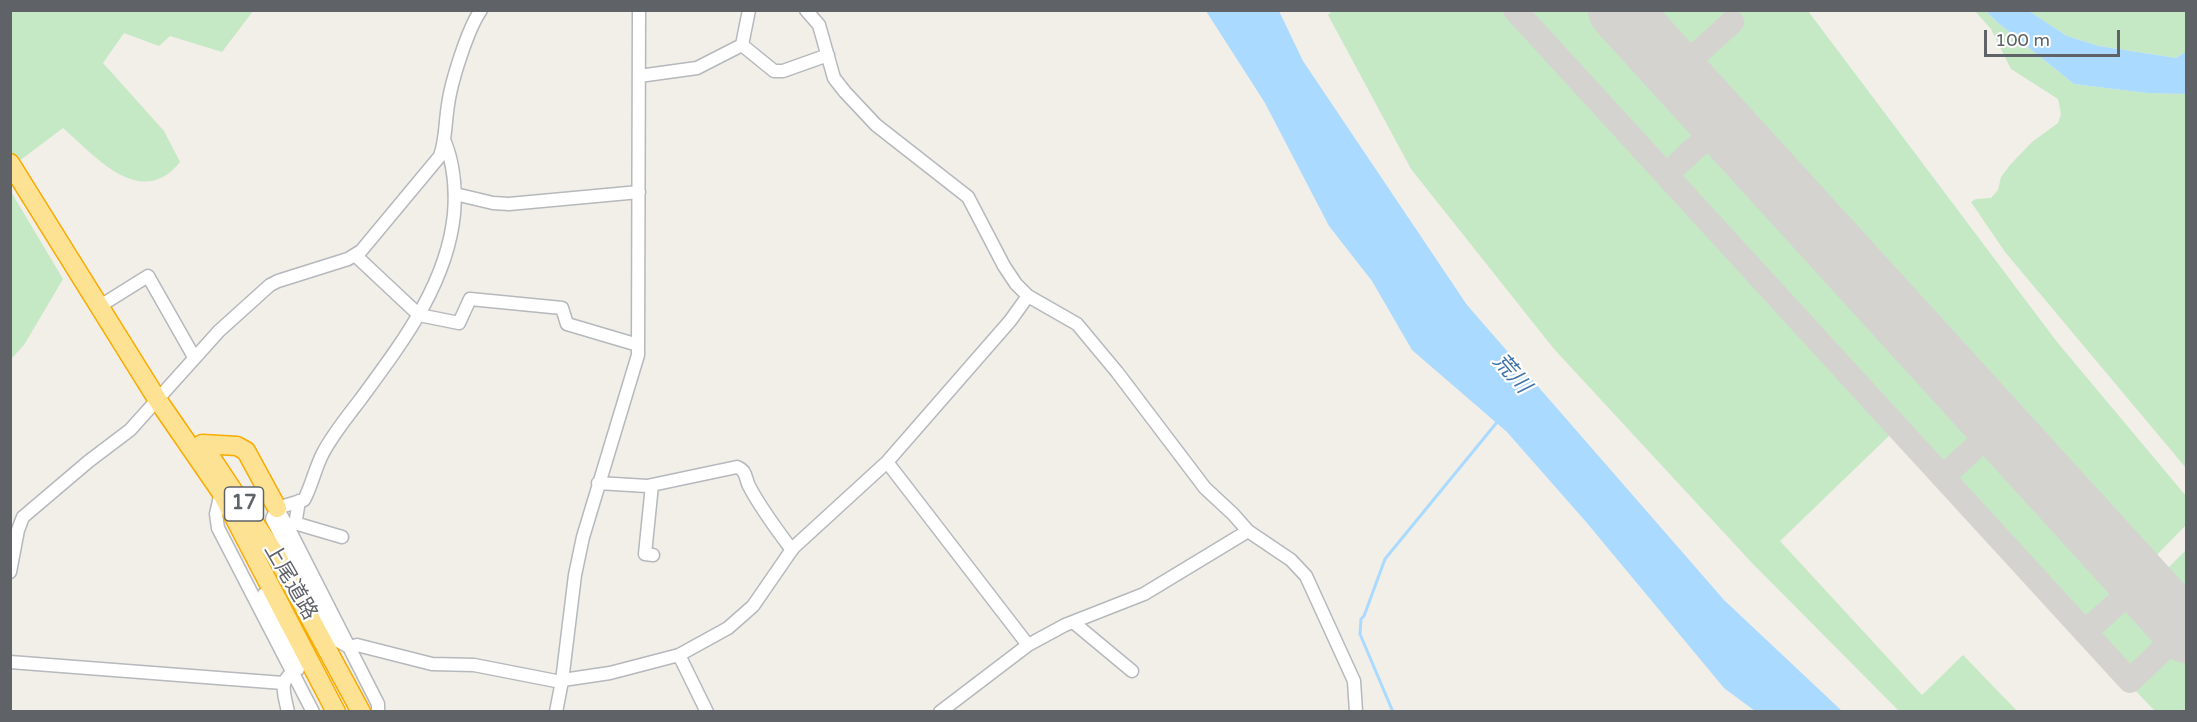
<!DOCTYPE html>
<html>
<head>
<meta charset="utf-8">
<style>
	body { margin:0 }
	#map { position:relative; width:2197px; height:722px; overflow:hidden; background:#f1efe8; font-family:"Varela Round",sans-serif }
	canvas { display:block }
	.frame { position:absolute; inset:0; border:12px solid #5f6368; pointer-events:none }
	.scale { position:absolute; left:1984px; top:30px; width:136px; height:27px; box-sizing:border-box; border:3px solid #5f6368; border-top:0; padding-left:8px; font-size:18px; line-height:21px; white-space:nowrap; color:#5f6368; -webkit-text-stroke:4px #fff; paint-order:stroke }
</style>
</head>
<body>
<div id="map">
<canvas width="2197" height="722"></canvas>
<div class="frame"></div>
<div class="scale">100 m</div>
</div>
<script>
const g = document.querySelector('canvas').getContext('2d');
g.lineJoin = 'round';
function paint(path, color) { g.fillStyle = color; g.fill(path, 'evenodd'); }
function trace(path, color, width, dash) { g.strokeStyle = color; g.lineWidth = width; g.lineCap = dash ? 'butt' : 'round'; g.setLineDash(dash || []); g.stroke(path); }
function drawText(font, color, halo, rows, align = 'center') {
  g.font = font + ' "Varela Round","Noto Sans JP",sans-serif'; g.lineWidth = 4.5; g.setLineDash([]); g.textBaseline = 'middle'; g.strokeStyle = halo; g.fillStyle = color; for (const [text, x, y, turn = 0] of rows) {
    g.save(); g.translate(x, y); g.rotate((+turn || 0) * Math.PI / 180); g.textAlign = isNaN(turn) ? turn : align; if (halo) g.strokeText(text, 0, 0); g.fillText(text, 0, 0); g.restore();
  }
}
paint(new Path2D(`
	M 11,11 L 253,11 L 222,52 L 170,36 L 159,46 L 124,33 L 103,63 L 164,131 L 180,162 C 141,211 95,156 63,128 L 11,167 Z
	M 1332,11 L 1506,11 L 1892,433 L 1780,541 L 1922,695 L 1963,655 L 2017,711 L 1899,711 L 1752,563 L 1554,349 L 1411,169 L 1328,15 Z
	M 1526,11 L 1597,11 L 1704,129 L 1667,165 Z
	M 1640,11 L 1808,11 L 2057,342 L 2186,496 L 2186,525 L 2149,563 Z
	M 1975,11 L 1986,11 L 1997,22 L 2074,84 L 2147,93 L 2186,94 L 2186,468 L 2005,252 L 1971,202 L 1976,199 L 1991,198 L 1998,190 L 2001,177 L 2010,165 L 2032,142 L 2058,123 L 2061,114 L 2058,99 L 2011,69 L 1991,29 Z
	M 2029,11 L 2186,11 L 2186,53 L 2185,52 L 2176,58 L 2099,46 L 2067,36 Z
	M 1715,141 L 1981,430 L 1944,463 L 1677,177 Z
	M 10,190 L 63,279 L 24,345 L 11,359 Z
	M 1993,445 L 2121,588 L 2086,621 L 1956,476 Z
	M 2186,550 L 2186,604 L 2159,577 Z
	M 2134,602 L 2167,636 L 2131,670 L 2097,636 Z
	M 2176,646 L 2184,653 L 2186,651 L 2186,711 L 2155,711 L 2131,686 Z`), '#c5e8c5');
paint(new Path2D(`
	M 1206,11 L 1279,11 L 1303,61 L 1467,305 L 1724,600 L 1842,711 L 1755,711 L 1724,688 L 1587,523 L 1507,432 L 1412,350 L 1372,281 L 1329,226 L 1265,103 Z
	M 1986,11 L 2029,11 L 2067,36 L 2099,46 L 2176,58 L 2185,52 L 2186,53 L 2186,94 L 2147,93 L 2074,84 L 1997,22 Z`), '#aadaff');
trace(new Path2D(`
	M 1393,712 L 1360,634 L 1361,619 L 1364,616 L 1385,559 L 1498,421`), '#aadaff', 3);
trace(new Path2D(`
	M 1515,10 L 2130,681 L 2184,629
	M 1676,73 L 1732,22
	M 1666,175 L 1722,123
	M 1943,477 L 1998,426
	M 2085,632 L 2141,582`), '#d4d3d0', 24);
trace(new Path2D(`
	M 1619,10 L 2186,632`), '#d4d3d0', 62);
const minor = new Path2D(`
	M 806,10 L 819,25 L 834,78 L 845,92 L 876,125 L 968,197 L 1004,266 L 1016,284 L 1028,296 L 1077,324 L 1117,372 L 1205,488 L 1233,514 L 1248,531 L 1291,560 L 1306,576 L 1354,681 L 1356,712
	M 742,45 L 774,71 L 783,71 L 828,55
	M 742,45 L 749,10
	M 639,76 L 697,68 L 742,45
	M 455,194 L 493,203 L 509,204 L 639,192
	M 355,255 L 419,315 L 459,323 L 470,299 L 562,308 L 567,324 L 638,345
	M 100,306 L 148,276 L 194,357
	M 887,462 L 1028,645
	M 598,483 L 647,486 L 737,467 C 747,471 745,478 749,486 C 761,509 777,530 792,550
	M 652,485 L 645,554 L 653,555
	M 221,492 L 216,514 L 218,528 L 313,712
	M 299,501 L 296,519 L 298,524 L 342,537
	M 277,508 L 272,519 L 331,633 L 336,640 L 349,647 L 357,645 L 432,664 L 474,665 L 556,681 L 610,673 L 679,655 L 728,628 L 753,606 L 793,548 L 887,462 L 1010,321 L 1028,296
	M 10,572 L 18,530 L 23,517 L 89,461 L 130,430 L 219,331 L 270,285 L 278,281 L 348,259 L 361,251 L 440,156 C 446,139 445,123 448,105 C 451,82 468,28 481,10
	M 268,592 L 264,594 L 299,664 L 298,669 C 277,680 284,692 288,712
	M 1073,622 L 1132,671
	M 679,655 L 707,712
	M 10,662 L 283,683
	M 378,712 L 378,704 L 290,531 L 277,508 L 304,500 C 312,485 315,468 323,453 C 333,434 347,417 360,400 C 401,344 447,285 454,214 C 456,190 454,165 445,142
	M 556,712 L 562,681 L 575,575 L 583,537 L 638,355 L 639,10
	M 940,712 L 1028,645 L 1065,625 L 1144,594 L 1248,531`);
const highway = new Path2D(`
	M 10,163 L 157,399 L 221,492 L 336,712
	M 202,444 L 237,446 L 246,451 L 277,508
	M 210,456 L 277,557 L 361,712`);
trace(minor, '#b5b8bc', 15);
trace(highway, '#f9ab00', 21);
trace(minor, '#fff', 12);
trace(highway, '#fde293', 18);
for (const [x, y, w] of [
	[244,504,39]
]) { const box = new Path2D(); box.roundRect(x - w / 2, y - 17, w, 34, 4.5); g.fillStyle = '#fff'; g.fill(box); trace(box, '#5f6368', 1.5); }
drawText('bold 20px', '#5f6368', null, [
	["17",244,504]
]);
drawText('21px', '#5f6368', '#fff', [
	["上尾道路",290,582,60]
]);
drawText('italic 22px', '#4174aa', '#fff', [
	["荒川",1511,374,49]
]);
</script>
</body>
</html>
